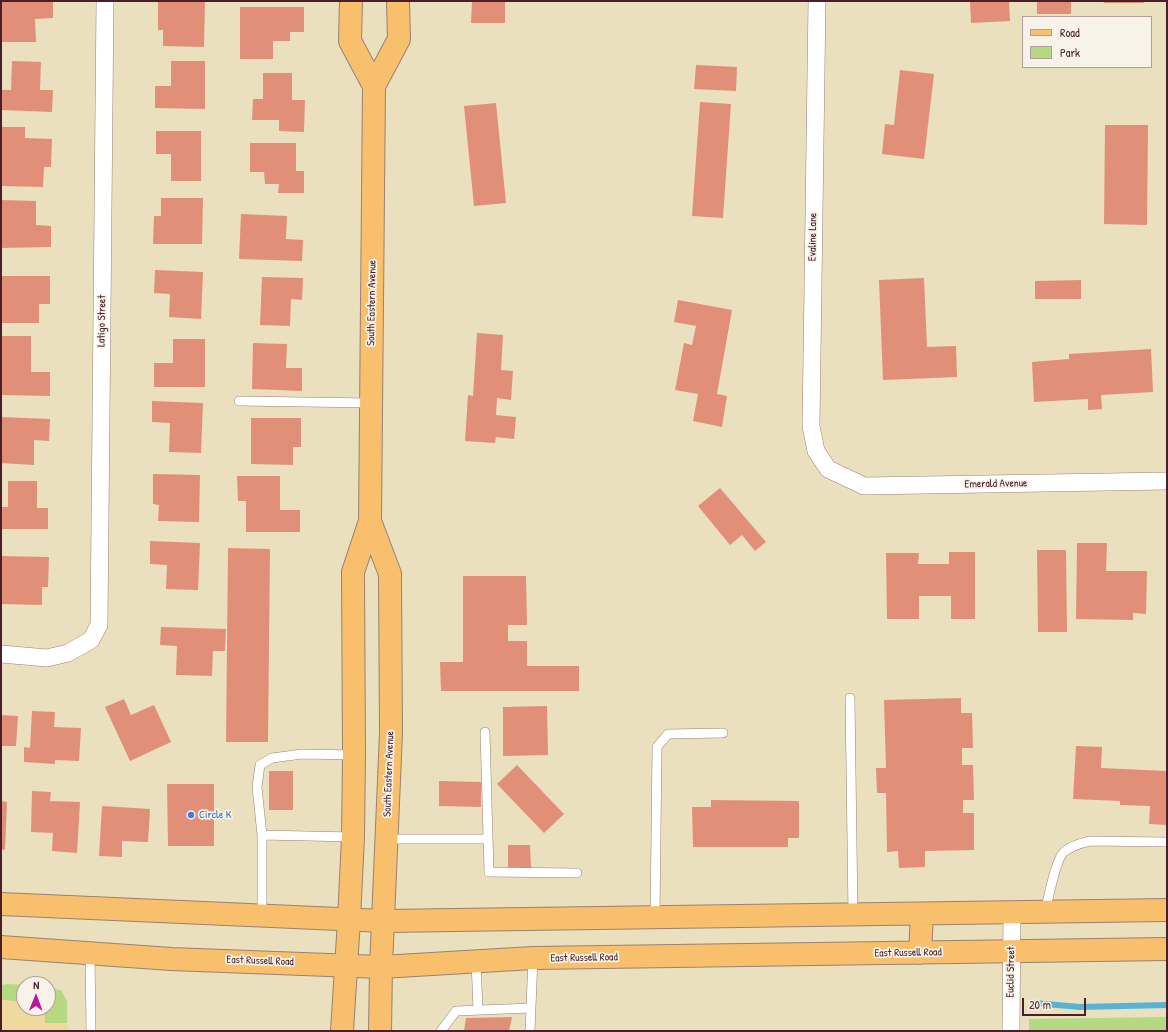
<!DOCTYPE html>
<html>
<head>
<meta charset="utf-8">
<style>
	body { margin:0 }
	#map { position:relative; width:1168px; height:1032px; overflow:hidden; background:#eae0be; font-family:"Patrick Hand",sans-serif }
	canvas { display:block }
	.frame { position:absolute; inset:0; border:2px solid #4a1f2b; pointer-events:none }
	.legend { position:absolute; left:1022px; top:16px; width:130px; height:52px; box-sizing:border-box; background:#f7f3e8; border:1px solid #b29e9c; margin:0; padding:5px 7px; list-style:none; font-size:12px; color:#4a1f2b }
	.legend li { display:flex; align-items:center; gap:8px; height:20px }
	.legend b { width:20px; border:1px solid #b29e9c }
	.north { position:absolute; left:16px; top:976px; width:40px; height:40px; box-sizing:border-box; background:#f7f3e8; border:1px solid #b29e9c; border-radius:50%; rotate:1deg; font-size:11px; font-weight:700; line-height:16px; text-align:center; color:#4a1f2b }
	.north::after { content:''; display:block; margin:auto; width:14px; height:18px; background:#b5179e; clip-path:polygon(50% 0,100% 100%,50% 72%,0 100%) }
	.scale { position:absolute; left:1022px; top:998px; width:64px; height:18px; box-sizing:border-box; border:2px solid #4a1f2b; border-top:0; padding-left:5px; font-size:12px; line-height:14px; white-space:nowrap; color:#4a1f2b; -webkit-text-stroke:3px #f7f3e8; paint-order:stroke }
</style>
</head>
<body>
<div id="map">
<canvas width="1168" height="1032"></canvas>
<div class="frame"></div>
<ul class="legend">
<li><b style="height:5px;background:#f8bf6c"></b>Road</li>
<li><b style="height:11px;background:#b4d982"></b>Park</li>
</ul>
<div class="north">N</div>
<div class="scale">20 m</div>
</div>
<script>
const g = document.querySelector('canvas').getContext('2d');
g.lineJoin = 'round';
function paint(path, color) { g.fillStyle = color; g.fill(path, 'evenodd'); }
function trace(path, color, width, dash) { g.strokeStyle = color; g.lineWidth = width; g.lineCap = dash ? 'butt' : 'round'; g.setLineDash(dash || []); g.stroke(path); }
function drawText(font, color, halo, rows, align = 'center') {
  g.font = font + ' "Patrick Hand",sans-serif'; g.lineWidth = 3.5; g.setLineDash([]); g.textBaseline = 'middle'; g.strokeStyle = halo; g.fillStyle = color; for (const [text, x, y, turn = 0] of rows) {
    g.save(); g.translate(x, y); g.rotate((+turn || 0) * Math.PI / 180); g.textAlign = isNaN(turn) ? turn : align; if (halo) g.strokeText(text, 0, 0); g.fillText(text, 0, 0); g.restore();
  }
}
paint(new Path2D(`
	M 8,984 L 24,985 L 24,1002 L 1,1000 L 1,985 Z
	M 48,988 L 61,990 L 67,1001 L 67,1023 L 45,1023 L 45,1008 L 48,1008 Z
	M 1167,1017 L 1167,1031 L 1029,1031 L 1029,1019 Z`), '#b4d982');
paint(new Path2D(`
	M 1,1000 L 24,1002 L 24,1008 L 45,1008 L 45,1023 L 67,1023 L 68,1031 L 1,1031 Z`), '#eeda9e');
trace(new Path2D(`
	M 1034,1003 L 1080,1007 L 1167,1005`), '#57b3d5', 6);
paint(new Path2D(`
	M 1,1 L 53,1 L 53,18 L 35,19 L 36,42 L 1,42 Z
	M 158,1 L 205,1 L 204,47 L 163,46 L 163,30 L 158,30 Z
	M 472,1 L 505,1 L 505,23 L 471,23 Z
	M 970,1 L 1009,1 L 1010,21 L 971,23 Z
	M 1037,1 L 1071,1 L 1071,14 L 1037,14 Z
	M 1103,1 L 1144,1 L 1144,3 L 1104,3 Z
	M 240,7 L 304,7 L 304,32 L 290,32 L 290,41 L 273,41 L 273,59 L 240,59 Z
	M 12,61 L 41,62 L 40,90 L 53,90 L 52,112 L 1,110 L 1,90 L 11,90 Z
	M 171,61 L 205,61 L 205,109 L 155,108 L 155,86 L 171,86 Z
	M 696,65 L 737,67 L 736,91 L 694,89 Z
	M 900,70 L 934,74 L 924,159 L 882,154 L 885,124 L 894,125 Z
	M 263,73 L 292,73 L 292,100 L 305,100 L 304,132 L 279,131 L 279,120 L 252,120 L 253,99 L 263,99 Z
	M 700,102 L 731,104 L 723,218 L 692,216 Z
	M 496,103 L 506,203 L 474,206 L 464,106 Z
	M 1105,125 L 1148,125 L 1147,225 L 1104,224 Z
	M 1,127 L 25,127 L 25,138 L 52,139 L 51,167 L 44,167 L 43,187 L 1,186 Z
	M 156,131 L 201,131 L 201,181 L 171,181 L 171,154 L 156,154 Z
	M 250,143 L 296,143 L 296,171 L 304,171 L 304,193 L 278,193 L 279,184 L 265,184 L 264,172 L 250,172 Z
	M 161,198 L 203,198 L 202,244 L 153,244 L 154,216 L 161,216 Z
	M 1,200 L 36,201 L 36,225 L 51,226 L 51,247 L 1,248 Z
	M 241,214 L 287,216 L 286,239 L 303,240 L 302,261 L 239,259 Z
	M 155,270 L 203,272 L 201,319 L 169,317 L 170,294 L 154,293 Z
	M 1,276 L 50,276 L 50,304 L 39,304 L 39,323 L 1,323 Z
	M 262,277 L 303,278 L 302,300 L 291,299 L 290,326 L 260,325 Z
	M 924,278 L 927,347 L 956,346 L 957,377 L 883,380 L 879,280 Z
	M 1081,280 L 1081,299 L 1035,299 L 1035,281 Z
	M 678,300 L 732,310 L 717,394 L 727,396 L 722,427 L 693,421 L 698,394 L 675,390 L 684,343 L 692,345 L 696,326 L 674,322 Z
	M 477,333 L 503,335 L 501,370 L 513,371 L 511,400 L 497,398 L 496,415 L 516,417 L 514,439 L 496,437 L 495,443 L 465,441 L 468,395 L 473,396 Z
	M 1,336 L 31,336 L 31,372 L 50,372 L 50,396 L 1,395 Z
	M 173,339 L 205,339 L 205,387 L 154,387 L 154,363 L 173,363 Z
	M 253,343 L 287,344 L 286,368 L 302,368 L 302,391 L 252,389 Z
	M 1151,349 L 1153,392 L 1101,395 L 1102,409 L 1088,410 L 1088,399 L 1034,402 L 1032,362 L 1069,359 L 1069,354 Z
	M 152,401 L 203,403 L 201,453 L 169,452 L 170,423 L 152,422 Z
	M 1,417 L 50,419 L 49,441 L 34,440 L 34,465 L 1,463 Z
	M 251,418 L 301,418 L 301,447 L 293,447 L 293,465 L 251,464 Z
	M 153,474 L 200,475 L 199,522 L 158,521 L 159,505 L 153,504 Z
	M 237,476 L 280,476 L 280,510 L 300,510 L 300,532 L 246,532 L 246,501 L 238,501 Z
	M 8,481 L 37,481 L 37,508 L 48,508 L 48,529 L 1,529 L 1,507 L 8,507 Z
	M 720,488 L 766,542 L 755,551 L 742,535 L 730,545 L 698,506 Z
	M 150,541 L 200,543 L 198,590 L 166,589 L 167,565 L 150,564 Z
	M 1077,543 L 1107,543 L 1106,571 L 1147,571 L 1146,614 L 1133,613 L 1133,620 L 1076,619 Z
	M 228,548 L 270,549 L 268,742 L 226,742 Z
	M 1037,550 L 1066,550 L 1067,632 L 1038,632 Z
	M 949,552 L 975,552 L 975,619 L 951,619 L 951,596 L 919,596 L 919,619 L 887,619 L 886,553 L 919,553 L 918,564 L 949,564 Z
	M 1,556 L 49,557 L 48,587 L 42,587 L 42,605 L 1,604 Z
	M 463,576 L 526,576 L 527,625 L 508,625 L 508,641 L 527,641 L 527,666 L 579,666 L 579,691 L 441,691 L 440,662 L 463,662 Z
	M 161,627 L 226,629 L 225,651 L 213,651 L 212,676 L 176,675 L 177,646 L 160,645 Z
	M 961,698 L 961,713 L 972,713 L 973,748 L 962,748 L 962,765 L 973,765 L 974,800 L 963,800 L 963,813 L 974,813 L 974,850 L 925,851 L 925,867 L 899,868 L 898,851 L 887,852 L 886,793 L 877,793 L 876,768 L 886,768 L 884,700 Z
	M 124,699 L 131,715 L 154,705 L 171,742 L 130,761 L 105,707 Z
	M 547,706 L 548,755 L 503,756 L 503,707 Z
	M 32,711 L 55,712 L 54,727 L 81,728 L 79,761 L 55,760 L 55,764 L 24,762 L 24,747 L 30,748 Z
	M 1,715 L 18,716 L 16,746 L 1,746 Z
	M 1076,746 L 1102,747 L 1101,768 L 1167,771 L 1167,825 L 1149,824 L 1150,806 L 1120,805 L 1120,801 L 1073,799 Z
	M 517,765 L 564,814 L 544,833 L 497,784 Z
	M 269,771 L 293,771 L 293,810 L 269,810 Z
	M 439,781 L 481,782 L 481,807 L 439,806 Z
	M 167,784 L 214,784 L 214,846 L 168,846 Z
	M 32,791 L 51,792 L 50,801 L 80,802 L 77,853 L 52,851 L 53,833 L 31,832 Z
	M 711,800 L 799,801 L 799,838 L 788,838 L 788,847 L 693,847 L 692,807 L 711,807 Z
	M 1,801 L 7,802 L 5,850 L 1,849 Z
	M 102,806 L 150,809 L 148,842 L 122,841 L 122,857 L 99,856 Z
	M 508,845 L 530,845 L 531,868 L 508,869 Z
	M 512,1017 L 509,1031 L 464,1031 L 466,1018 Z`), '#e28f7a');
const service = new Path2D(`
	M 239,401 L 371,403
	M 850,698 L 853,915
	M 485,732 L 489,872 L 577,873
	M 262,835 L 257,787 L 260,765 L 272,758 L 302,754 L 354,755
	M 387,839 L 488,839
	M 1045,912 C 1048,900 1056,858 1064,852 C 1071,846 1081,843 1090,841 L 1167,842
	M 262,916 L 262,835 L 353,837
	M 655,918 L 657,747 L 668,734 L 723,733
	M 90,953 L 91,1031
	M 476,961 L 478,1010
	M 441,1031 L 456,1011 L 531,1008
	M 530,1031 L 533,958`);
const minor = new Path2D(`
	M 817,1 L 811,426 L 816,451 L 828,469 L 864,486 L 1167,481
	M 1,654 L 47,658 L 68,653 L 91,640 L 99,625 L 105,1
	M 1011,1031 L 1012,912`);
const primary = new Path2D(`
	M 351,1 L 350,41 L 374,86 L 370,521 L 390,574 L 391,733 L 381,967 L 380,1031
	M 374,86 L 399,39 L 398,1
	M 1,904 L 384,921 L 1167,910
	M 1,947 L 171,959 L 381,967 L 533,958 L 1167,949
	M 920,953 L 922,914
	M 342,1031 L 349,920 L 353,837 L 354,755 L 353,572 L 370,521`);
trace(service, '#9a8074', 10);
trace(minor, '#9a8074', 18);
trace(primary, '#9a8074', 24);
trace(service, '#fff', 9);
trace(minor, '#fff', 17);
trace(primary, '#f8bf6c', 22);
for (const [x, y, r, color] of [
	[191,815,4,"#3f7fe0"]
]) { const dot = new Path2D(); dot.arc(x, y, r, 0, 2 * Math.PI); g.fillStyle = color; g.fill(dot); trace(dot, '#f7f3e8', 1.5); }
drawText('11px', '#4a1f2b', '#f7f3e8', [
	["Evaline Lane",813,237,-89],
	["South Eastern Avenue",372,303,-89],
	["Latigo Street",102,321,-89],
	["Emerald Avenue",996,484,-1],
	["South Eastern Avenue",389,774,-88],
	["East Russell Road",908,953,-1],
	["East Russell Road",584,958,-1],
	["East Russell Road",260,961,2],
	["Euclid Street",1011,972,-89]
]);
drawText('11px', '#366cbe', '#f7f3e8', [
	["Circle K",199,815]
], 'left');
</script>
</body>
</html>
